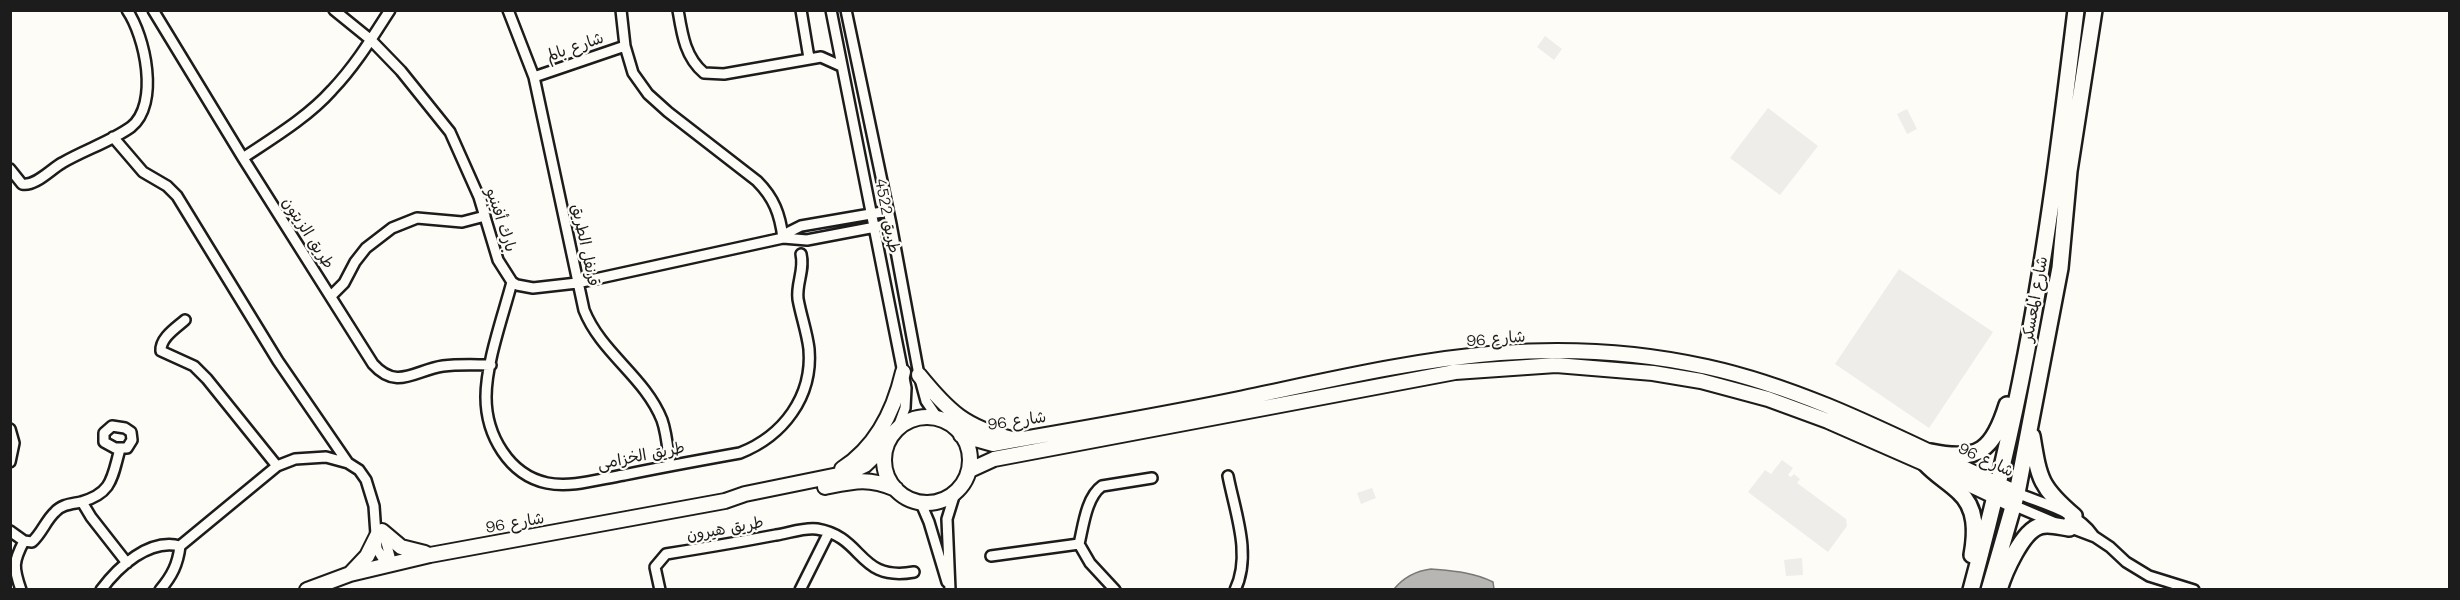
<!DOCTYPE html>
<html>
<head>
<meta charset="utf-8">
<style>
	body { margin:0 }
	#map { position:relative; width:2460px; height:600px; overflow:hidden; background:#fdfcf7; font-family:Mali,sans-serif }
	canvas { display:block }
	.frame { position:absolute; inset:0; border:12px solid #1c1c1c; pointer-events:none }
</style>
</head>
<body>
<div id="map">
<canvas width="2460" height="600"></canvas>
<div class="frame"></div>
</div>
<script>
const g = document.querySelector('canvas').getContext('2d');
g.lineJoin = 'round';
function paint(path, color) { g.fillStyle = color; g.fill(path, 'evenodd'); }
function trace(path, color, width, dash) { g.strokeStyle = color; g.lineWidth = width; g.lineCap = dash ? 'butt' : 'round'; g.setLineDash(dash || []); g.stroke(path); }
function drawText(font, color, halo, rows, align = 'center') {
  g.font = font + ' Mali,"Playpen Sans Arabic",sans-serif'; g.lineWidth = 4.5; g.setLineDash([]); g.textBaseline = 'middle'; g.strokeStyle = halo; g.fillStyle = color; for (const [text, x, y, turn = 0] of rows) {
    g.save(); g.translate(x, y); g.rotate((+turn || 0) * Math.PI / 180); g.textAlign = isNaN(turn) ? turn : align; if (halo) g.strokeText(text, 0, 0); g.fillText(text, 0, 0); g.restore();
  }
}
paint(new Path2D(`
	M 1545,36 L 1562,49 L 1554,60 L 1537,47 Z
	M 1768,108 L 1818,146 L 1780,195 L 1730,158 Z
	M 1907,109 L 1917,129 L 1907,134 L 1897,114 Z
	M 1899,269 L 1993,332 L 1929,428 L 1835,364 Z
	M 1782,460 L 1793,468 L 1788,475 L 1791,477 L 1794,474 L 1800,479 L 1797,483 L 1846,519 L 1847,526 L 1828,552 L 1748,492 L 1765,470 L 1771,474 Z
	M 1372,488 L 1376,498 L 1361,504 L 1357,493 Z
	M 1802,558 L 1803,575 L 1786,576 L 1784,560 Z`), '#eeede9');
const water = new Path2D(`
	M 1431,569 C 1452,571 1473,572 1493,582 L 1494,589 L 1394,589 C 1404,577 1415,571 1431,569 Z`);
paint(water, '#b7b6b2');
trace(water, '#797876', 1.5);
const street = new Path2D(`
	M 153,10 L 243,158 L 373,364 C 397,391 415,370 443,366 C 459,364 475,365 491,365
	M 334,10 L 371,40 L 401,71 L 450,132 L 479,197 L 498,260 L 512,282 L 517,285 L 533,288 L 577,283 L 783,238 L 807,240 L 891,224
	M 508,10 L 534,77 L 584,310 C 601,353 645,377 662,420 C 667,434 668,451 670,466
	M 621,10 L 625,46 L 633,73 L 648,94 L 668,112 L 757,181 C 774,198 780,214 783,238
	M 678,10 C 682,34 685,57 704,73 L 724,74 L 821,57 L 841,66
	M 801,10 L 809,58
	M 831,10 L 906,388 L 905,408 L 898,427
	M 846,10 L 891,224 L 919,375 L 926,401 L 939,420
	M 534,77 L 625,46
	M 113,137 L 143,172 L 167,186 L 177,196 L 278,361 L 348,463
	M 243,158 C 273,138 308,117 332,90 C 355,66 372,38 390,10
	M 10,169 L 22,184 C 35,187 51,169 62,163 C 84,150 110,142 131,127 C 160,104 145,36 127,10
	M 783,238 L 789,232 L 801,226 L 888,211
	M 512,282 C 503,316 486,363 486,397 C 486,435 509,475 547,483 C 572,488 599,479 624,475 C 662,467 701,460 740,453 C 783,436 813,397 809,349 C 807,332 801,316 798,299 C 796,283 805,270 801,254
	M 331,296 L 344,283 L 355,262 L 366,248 L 392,228 L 417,218 L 462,222 L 485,216
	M 185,320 C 176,328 160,338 161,351 L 194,366 L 207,379 L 277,466
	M 112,426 L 125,428 L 131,432 L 132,440 L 127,448 L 115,448 L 104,442 L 104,433 Z
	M 10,429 L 14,443 L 10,462
	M 1228,476 C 1235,512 1252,555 1235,590
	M 2017,493 C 2043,504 2076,511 2093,535
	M 920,501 L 929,522 L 947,582
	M 82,502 L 91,517 L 127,563
	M 2013,505 L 2053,522
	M 2066,526 L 2095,537 L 2110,547 L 2126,562 L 2149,576 L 2194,590
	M 10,531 L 24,541 L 32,542 C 42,533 46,520 55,512 C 62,504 72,504 81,502 C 113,493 112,477 120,449
	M 384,535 L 392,564
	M 991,556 L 1079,544
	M 21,590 C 13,567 13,562 24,541
	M 101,590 C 118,567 149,538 180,546 L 277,466 L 295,459 L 326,457 L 348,463 L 359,470 L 366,480 L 374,506 L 377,549 L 387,565
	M 160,590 C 172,576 178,564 180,546
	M 660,590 L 655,567 L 666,554 C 703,548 740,542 776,535 C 789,533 805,527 817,529 C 865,537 857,582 914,572
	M 800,590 L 829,532
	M 950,590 L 947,519 L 955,493
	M 1115,590 L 1090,563 L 1079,544 C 1083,528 1086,497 1102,486 L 1152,478`);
const secondary = new Path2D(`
	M 919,375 C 949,412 965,427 1012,439
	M884 460a43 43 0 1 1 86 0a43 43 0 1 1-86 0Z
	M 961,435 L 993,444 C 1075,430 1157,416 1239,399 C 1325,381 1412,360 1500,353 C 1569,348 1640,352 1707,367 C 1816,391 1915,447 2017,493
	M 842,469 C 876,447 894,411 903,372
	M 970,470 L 994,459 L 1455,372 L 1556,365 L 1653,373 L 1701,381 L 1768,399 L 1828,421 L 1926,464 L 2013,505
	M 825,487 C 854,481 868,477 896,489
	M 382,531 L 401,547 L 425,553
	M 351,573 L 367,556 L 377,536
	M 307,590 L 350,574 L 430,555 L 725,501 L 745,494 L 848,473 L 865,465 L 886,445`);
const primary = new Path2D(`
	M 1931,452 C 1979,462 1993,450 2007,405
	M 1926,464 C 1936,475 1949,482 1959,492 C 1977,508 1976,533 1972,555
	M 1971,590 C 1992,512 2011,433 2026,354 C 2048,240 2062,125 2076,10
	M 1989,590 L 2017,493 L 2060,268 L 2069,171 L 2094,10
	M 1999,590 C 2004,573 2022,531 2040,526 C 2049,523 2061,527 2069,528 L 2074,516 C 2040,487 2039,479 2032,436`);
trace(street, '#1c1c1c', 14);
trace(secondary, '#1c1c1c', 18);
trace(primary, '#1c1c1c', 20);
trace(street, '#fdfcf7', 9);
trace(secondary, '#fdfcf7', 14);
trace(primary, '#fdfcf7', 15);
drawText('16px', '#1c1c1c', '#fdfcf7', [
	["شارع بالم",575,47,-19],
	["طريق 4522",887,216,79],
	["بارك أفينيو",501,220,72],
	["طريق الزيتون",308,233,57],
	["قرنفل الطريق",585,245,78],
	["شارع المعسكر",2035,299,-80],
	["شارع 96",1496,339,-5],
	["شارع 96",1017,421,-8],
	["طريق الخزامى",641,456,-11],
	["شارع 96",1986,460,25],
	["شارع 96",515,523,-10],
	["طريق هيرون",725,529,-10]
]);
</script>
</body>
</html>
